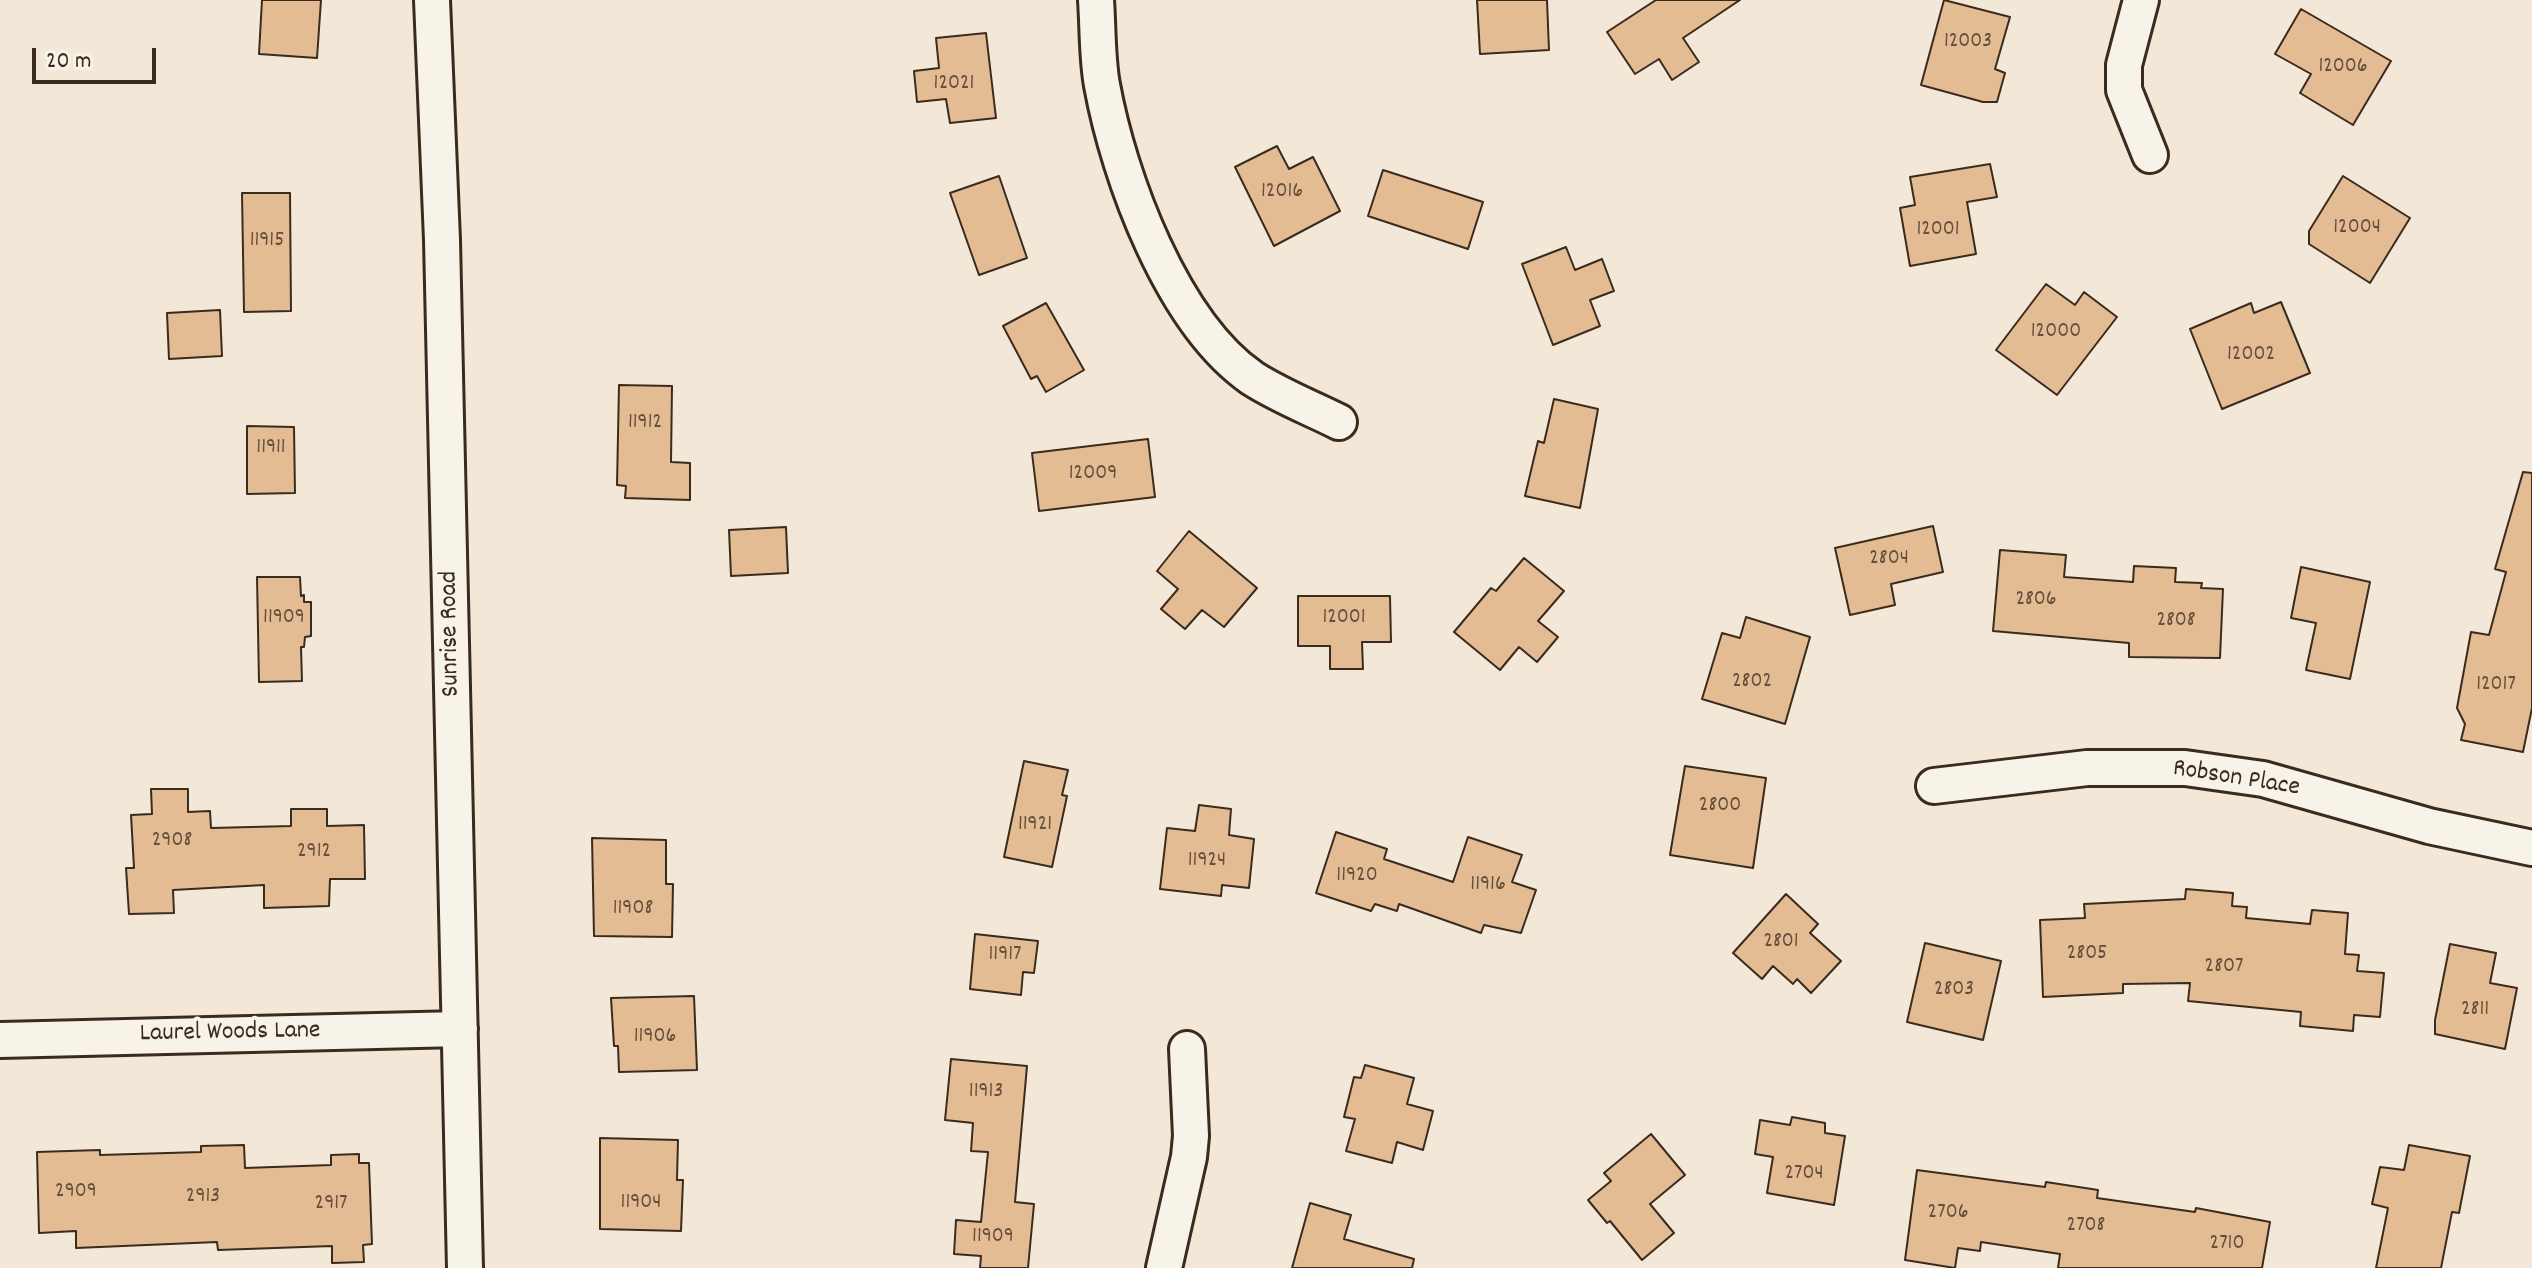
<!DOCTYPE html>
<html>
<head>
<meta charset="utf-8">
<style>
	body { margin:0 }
	#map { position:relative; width:2532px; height:1268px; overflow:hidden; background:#f3e8d7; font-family:Dekko,sans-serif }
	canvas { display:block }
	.scale { position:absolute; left:32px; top:48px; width:124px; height:36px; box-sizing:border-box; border:4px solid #3b2a1e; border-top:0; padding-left:10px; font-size:24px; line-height:28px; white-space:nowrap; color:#3b2a1e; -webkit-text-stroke:6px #f7f3e8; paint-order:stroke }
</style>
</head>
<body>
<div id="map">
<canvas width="2532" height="1268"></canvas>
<div class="scale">20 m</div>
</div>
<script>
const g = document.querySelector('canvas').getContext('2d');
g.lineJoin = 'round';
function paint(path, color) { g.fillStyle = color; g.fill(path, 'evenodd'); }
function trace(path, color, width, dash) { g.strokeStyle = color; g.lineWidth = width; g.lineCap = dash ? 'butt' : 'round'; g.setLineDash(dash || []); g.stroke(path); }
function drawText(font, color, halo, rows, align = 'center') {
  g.font = font + ' Dekko,sans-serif'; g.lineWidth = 8; g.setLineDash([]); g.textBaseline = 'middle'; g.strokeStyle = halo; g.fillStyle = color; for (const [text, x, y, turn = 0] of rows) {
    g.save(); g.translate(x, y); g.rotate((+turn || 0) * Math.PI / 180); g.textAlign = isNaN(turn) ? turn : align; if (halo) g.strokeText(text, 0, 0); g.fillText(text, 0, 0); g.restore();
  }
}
const building = new Path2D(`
	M 262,0 L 321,0 L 317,58 L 259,54 Z
	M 1477,0 L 1547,0 L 1549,50 L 1480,54 Z
	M 1656,0 L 1740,0 L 1683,38 L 1699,62 L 1672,80 L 1659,59 L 1635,74 L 1607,32 Z
	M 1944,0 L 2010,17 L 1995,69 L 2005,73 L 1997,102 L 1983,102 L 1921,85 Z
	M 2301,9 L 2391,61 L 2353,125 L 2300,93 L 2311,74 L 2275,54 Z
	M 986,33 L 996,118 L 950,123 L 946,99 L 917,102 L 914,71 L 939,68 L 936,38 Z
	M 1277,146 L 1289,169 L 1313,157 L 1340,211 L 1274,246 L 1235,167 Z
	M 1990,164 L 1997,197 L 1967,202 L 1976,254 L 1910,266 L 1900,208 L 1915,205 L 1910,177 Z
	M 1383,170 L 1483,202 L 1468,249 L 1368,216 Z
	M 999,176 L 1027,258 L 979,275 L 950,193 Z
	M 2343,176 L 2410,218 L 2370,283 L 2309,244 L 2309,231 Z
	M 242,193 L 290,193 L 291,311 L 244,312 Z
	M 1566,247 L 1575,270 L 1602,259 L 1614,291 L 1590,300 L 1600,326 L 1553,345 L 1522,264 Z
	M 2046,284 L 2075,305 L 2084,292 L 2117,317 L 2057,395 L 1996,350 Z
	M 2281,302 L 2310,373 L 2222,409 L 2190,329 L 2251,303 L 2254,313 Z
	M 1046,303 L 1084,370 L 1046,392 L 1037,376 L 1031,379 L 1003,326 Z
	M 220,310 L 222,356 L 169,359 L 167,313 Z
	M 619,385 L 672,386 L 671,462 L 690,463 L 690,500 L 625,498 L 626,486 L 617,485 Z
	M 1554,399 L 1598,409 L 1580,508 L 1525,496 L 1538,441 L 1544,443 Z
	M 247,426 L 294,427 L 295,493 L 247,494 Z
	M 1148,439 L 1155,497 L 1039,511 L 1032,453 Z
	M 2523,472 L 2532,473 L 2532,708 L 2523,752 L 2461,740 L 2465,724 L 2457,708 L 2471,632 L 2489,635 L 2506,572 L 2495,569 Z
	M 1933,526 L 1943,572 L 1891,584 L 1895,605 L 1850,615 L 1835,548 Z
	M 786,527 L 788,573 L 731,576 L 729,530 Z
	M 1189,531 L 1257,588 L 1224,627 L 1202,610 L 1185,629 L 1161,609 L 1178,589 L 1157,571 Z
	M 2000,550 L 2066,555 L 2064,577 L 2133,582 L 2134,566 L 2176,568 L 2175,582 L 2202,583 L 2201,588 L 2223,589 L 2220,658 L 2129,657 L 2129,643 L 1993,631 Z
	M 1524,558 L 1564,591 L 1538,621 L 1558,637 L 1537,662 L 1519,647 L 1500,670 L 1454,632 L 1491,588 L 1496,591 Z
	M 2301,567 L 2370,582 L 2350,679 L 2306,670 L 2316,623 L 2291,618 Z
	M 257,577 L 300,577 L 301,596 L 304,595 L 304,602 L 311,602 L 311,636 L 305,637 L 304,647 L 301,647 L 302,681 L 259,682 Z
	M 1298,596 L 1390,596 L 1391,642 L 1362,642 L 1363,669 L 1330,669 L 1330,646 L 1298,646 Z
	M 1746,617 L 1810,637 L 1785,724 L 1702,699 L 1722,633 L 1740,638 Z
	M 1024,761 L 1068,770 L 1062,795 L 1067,796 L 1052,867 L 1004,857 Z
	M 1685,766 L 1766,778 L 1753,868 L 1670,855 Z
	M 151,789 L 188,789 L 188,812 L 210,811 L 211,828 L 291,826 L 291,809 L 327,809 L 327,826 L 364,825 L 365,879 L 330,879 L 329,906 L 264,908 L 264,885 L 173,890 L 174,913 L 129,914 L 126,868 L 134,868 L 131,815 L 152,814 Z
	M 1199,805 L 1231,809 L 1229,835 L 1254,839 L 1249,888 L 1222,885 L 1221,896 L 1160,889 L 1167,828 L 1195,831 Z
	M 1336,832 L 1387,849 L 1384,859 L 1453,882 L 1468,837 L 1522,855 L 1512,882 L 1536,890 L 1521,933 L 1484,925 L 1481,933 L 1399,904 L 1397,911 L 1375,904 L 1371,911 L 1316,893 Z
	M 592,838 L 666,840 L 666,884 L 673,884 L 672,937 L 594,936 Z
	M 2186,889 L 2233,893 L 2232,906 L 2247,907 L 2246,918 L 2310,924 L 2312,910 L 2348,913 L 2345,954 L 2359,955 L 2357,971 L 2384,973 L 2380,1017 L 2354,1015 L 2353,1031 L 2300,1026 L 2301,1012 L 2188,1001 L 2190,983 L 2123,984 L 2123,993 L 2043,997 L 2040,920 L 2085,918 L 2084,904 L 2185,899 Z
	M 1786,894 L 1818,924 L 1810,933 L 1841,961 L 1811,993 L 1797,979 L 1793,984 L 1773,966 L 1762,979 L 1733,953 Z
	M 975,934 L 1038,941 L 1034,973 L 1023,972 L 1021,995 L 970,989 Z
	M 1925,943 L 2001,961 L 1983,1040 L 1907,1022 Z
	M 2450,944 L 2496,953 L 2490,983 L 2517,988 L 2505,1049 L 2435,1034 L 2435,1020 Z
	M 694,996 L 697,1070 L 619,1072 L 618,1046 L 614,1046 L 611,998 Z
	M 951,1059 L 1027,1066 L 1015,1202 L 1034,1204 L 1028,1268 L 980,1268 L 981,1256 L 954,1254 L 956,1220 L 981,1222 L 988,1152 L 971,1151 L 973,1123 L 945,1120 Z
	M 1365,1065 L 1414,1078 L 1407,1104 L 1433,1111 L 1423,1150 L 1397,1142 L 1392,1163 L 1346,1151 L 1355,1119 L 1344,1117 L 1354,1077 L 1361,1078 Z
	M 1792,1117 L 1825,1123 L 1825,1133 L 1845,1136 L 1834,1205 L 1767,1193 L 1773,1157 L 1755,1154 L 1760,1120 L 1790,1125 Z
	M 1651,1134 L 1685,1175 L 1650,1204 L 1674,1233 L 1642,1260 L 1610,1221 L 1607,1223 L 1588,1200 L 1611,1181 L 1604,1173 Z
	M 600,1138 L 678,1140 L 677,1180 L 683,1180 L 681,1231 L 600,1229 Z
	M 244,1145 L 245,1168 L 331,1165 L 331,1155 L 359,1154 L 359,1163 L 369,1163 L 372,1244 L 363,1245 L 364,1262 L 332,1263 L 332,1246 L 218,1250 L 217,1242 L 76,1248 L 76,1231 L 39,1233 L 37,1152 L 100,1150 L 100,1155 L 201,1152 L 201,1146 Z
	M 2409,1145 L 2470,1156 L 2459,1213 L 2452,1212 L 2441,1268 L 2376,1268 L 2388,1208 L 2372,1204 L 2380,1167 L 2404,1170 Z
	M 1917,1170 L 2045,1187 L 2046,1182 L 2098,1190 L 2097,1198 L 2195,1212 L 2196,1208 L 2270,1222 L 2262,1268 L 2058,1268 L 2060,1254 L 1981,1242 L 1980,1251 L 1958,1248 L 1955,1268 L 1905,1260 Z
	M 1310,1203 L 1351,1215 L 1344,1239 L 1414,1259 L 1412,1268 L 1292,1268 Z`);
paint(building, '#e3bc94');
trace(building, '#3b2a1e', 2);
const street = new Path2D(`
	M 432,0 L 442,240 L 465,1268
	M 1096,0 C 1098,28 1097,58 1102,85 C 1119,178 1172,322 1252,378 C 1278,395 1311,408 1339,422
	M 2141,0 L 2124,65 L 2124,90 L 2150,155
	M 1934,786 L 2087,768 L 2185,768 L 2263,779 L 2429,826 L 2532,848
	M 0,1040 L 460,1029
	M 1164,1268 L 1189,1157 L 1191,1136 L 1187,1049`);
trace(street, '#3b2a1e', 40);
trace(street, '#f7f3e8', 34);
drawText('22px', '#654e3c', null, [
	["12003",1968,43],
	["12006",2343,68],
	["12021",954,85],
	["12016",1282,193],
	["12004",2357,229],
	["12001",1938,231],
	["11915",267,242],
	["12000",2056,333],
	["12002",2251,356],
	["11912",645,424],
	["11911",271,449],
	["12009",1093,475],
	["2804",1889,560],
	["2806",2036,601],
	["11909",284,619],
	["12001",1344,619],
	["2808",2176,622],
	["2802",1752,683],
	["12017",2496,686],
	["2800",1720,807],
	["11921",1035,826],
	["2908",172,842],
	["2912",314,853],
	["11924",1207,862],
	["11920",1357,877],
	["11916",1488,886],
	["11908",633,910],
	["2801",1781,943],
	["2805",2087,955],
	["11917",1005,956],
	["2807",2224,968],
	["2803",1954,991],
	["2811",2475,1011],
	["11906",655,1038],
	["11913",986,1093],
	["2704",1804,1175],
	["2909",76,1193],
	["2913",203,1198],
	["11904",641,1204],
	["2917",331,1205],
	["2706",1948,1214],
	["2708",2086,1227],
	["11909",993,1238],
	["2710",2227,1245]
]);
drawText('26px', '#3b2a1e', '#f7f3e8', [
	["Sunrise Road",452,634,-91],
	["Robson Place",2236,780,9],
	["Laurel Woods Lane",230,1034,-1]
]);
</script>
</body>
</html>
